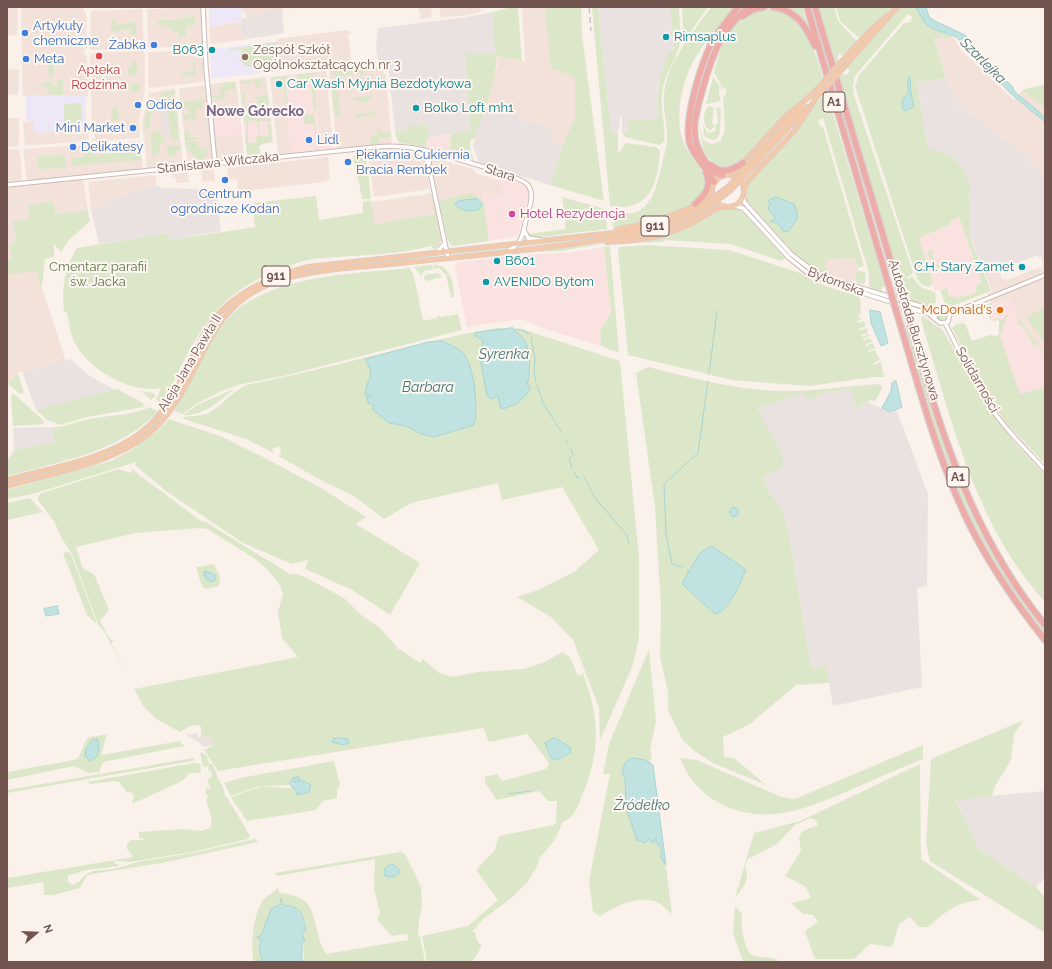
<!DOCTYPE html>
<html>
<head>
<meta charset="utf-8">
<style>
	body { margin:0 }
	#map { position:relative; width:1052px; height:969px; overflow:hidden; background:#fbf1eb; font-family:Raleway,sans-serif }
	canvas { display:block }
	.frame { position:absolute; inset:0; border:8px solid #735550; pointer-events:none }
	.north { position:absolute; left:16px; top:913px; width:40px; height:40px; -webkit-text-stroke:3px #fdf6f1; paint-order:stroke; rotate:71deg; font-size:11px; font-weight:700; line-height:16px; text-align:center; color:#735550 }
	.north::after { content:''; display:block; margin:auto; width:14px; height:18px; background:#735550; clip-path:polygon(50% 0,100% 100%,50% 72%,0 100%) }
</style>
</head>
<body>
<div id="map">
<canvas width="1052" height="969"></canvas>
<div class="frame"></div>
<div class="north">N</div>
</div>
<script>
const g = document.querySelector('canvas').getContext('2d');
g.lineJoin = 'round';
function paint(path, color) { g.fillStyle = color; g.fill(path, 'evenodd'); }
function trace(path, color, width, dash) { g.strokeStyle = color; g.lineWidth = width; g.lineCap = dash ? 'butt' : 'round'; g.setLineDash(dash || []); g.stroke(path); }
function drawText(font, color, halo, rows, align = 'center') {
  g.font = font + ' Raleway,sans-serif'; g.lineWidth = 4; g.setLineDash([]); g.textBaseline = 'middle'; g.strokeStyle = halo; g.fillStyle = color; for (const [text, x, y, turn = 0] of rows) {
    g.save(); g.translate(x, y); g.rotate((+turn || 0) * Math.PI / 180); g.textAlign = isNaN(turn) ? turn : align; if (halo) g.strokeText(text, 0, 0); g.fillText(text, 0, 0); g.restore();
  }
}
paint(new Path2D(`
	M 7,7 L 18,7 L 17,35 L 7,36 Z
	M 21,7 L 86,7 L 84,9 L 84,12 L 86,13 L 87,48 L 84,50 L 84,53 L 87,56 L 88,96 L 23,96 Z
	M 201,7 L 202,46 L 148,48 L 147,9 Z
	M 241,7 L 282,7 L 283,9 L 246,17 L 245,12 L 242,12 Z
	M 418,7 L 431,7 L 432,17 L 421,19 Z
	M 439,7 L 480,7 L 481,12 L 460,16 L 441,17 Z
	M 522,7 L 547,7 L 545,8 L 575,77 L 575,117 L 563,144 L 550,139 L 553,129 L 485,106 L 497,67 L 496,56 L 525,62 Z
	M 142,9 L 144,48 L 92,50 L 90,48 L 91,11 Z
	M 240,22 L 242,40 L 211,44 L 209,27 Z
	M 347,30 L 352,33 L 348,34 L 351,61 L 349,64 L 287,72 L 286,63 L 281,64 L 277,39 Z
	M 934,37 L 953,37 L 962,51 L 1014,100 L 1022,90 L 1045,109 L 1045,179 L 1031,160 L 961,107 L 954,98 L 946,78 Z
	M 202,50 L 204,80 L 202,82 L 151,88 L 148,86 L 148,52 Z
	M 143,51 L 145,53 L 145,89 L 139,121 L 140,138 L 93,141 L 92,139 L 95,139 L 94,124 L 92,124 L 90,55 L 92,53 Z
	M 374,65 L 381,68 L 386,76 L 392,144 L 337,149 L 329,71 Z
	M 7,69 L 19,70 L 18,95 L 7,94 Z
	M 326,71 L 332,133 L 319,134 L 313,75 L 283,78 L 291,152 L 293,154 L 278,155 L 270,77 Z
	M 266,77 L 270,118 L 243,120 L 239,80 Z
	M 236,81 L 239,109 L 212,111 L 210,84 Z
	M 205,85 L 206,86 L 213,161 L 188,164 L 179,90 L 181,88 Z
	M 174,88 L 183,164 L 147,168 L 142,122 L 149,93 Z
	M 7,118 L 19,118 L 19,146 L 7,147 Z
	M 23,122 L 34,122 L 34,131 L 65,132 L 68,130 L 88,129 L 89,141 L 25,146 Z
	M 242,133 L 244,158 L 217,161 L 214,137 Z
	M 139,141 L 143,167 L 141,169 L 29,181 L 27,179 L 23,151 L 25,149 Z
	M 18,149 L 20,151 L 22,179 L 21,181 L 7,183 L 7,150 Z
	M 395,151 L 423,155 L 430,189 L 374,197 L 368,154 Z
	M 328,157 L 330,180 L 323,182 L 243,191 L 238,191 L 237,179 L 228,180 L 227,168 Z
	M 434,158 L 473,169 L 475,173 L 500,181 L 505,197 L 484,192 L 484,204 L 480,200 L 458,196 L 439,201 L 431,164 Z
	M 214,169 L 215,181 L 202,182 L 202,170 Z
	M 188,172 L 189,182 L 176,183 L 175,178 L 172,178 L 172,174 Z
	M 155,175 L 157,186 L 140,188 L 141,191 L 106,202 L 107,207 L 91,209 L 88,182 Z
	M 83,179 L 88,210 L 56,214 L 53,201 L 28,205 L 33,260 L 66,362 L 18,373 L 7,385 L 7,188 L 29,185 L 30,184 Z
	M 429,194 L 432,196 L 436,214 L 374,224 L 371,202 Z
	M 1041,256 L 1045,256 L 1045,389 L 997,336 L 999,334 L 999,320 L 991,321 L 985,305 L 991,303 L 988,294 L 999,288 L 992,291 L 983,268 L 995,263 L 1003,280 L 1006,278 L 1007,280 L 1043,266 Z
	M 855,258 L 858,268 L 855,283 L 827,275 L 826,260 Z`), '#f2e2da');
paint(new Path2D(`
	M 313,75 L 319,134 L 331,133 L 333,148 L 291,153 L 283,78 Z
	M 239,109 L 242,133 L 214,137 L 212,111 Z
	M 271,117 L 273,142 L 246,145 L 243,120 Z
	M 451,134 L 449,154 L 426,147 L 427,139 L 429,138 Z
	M 500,177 L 525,185 L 530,193 L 518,236 L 489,241 L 483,196 L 484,192 L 505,197 L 499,181 Z
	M 959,217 L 982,283 L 976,286 L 976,291 L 963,297 L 962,295 L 959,298 L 949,296 L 946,288 L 935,291 L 919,238 L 949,225 L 952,220 Z
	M 604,247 L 611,313 L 600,331 L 601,346 L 548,330 L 521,319 L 467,327 L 455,269 L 457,262 L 518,255 L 574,252 Z
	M 1007,297 L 1010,298 L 1019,317 L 1045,354 L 1045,389 L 1020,398 L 997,336 L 999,334 L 999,320 L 991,321 L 985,305 Z`), '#fae2e0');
paint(new Path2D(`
	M 598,7 L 670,7 L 674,51 L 664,64 L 657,89 L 658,119 L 627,119 L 628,132 L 622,132 L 622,118 L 620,117 L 618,134 L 611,134 Z
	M 282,9 L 284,33 L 242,40 L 240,22 L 242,21 L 243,18 L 265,13 L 265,11 Z
	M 493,12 L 495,54 L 465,54 L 471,130 L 429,138 L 427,124 L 410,125 L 411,129 L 395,131 L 388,67 L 378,60 L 376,48 L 378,28 L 461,18 Z
	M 946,78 L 954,98 L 961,107 L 1031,160 L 1045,179 L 1045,256 L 1039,257 L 1038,255 L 998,270 L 995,263 L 983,268 L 969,236 L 970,183 L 967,177 L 950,154 L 928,149 L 917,83 Z
	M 162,104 L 167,104 L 171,140 L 166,140 L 163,129 L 161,111 Z
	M 485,106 L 553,129 L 550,139 L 563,144 L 550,185 L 479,163 L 473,146 Z
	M 160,186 L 161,188 L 206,189 L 206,198 L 217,199 L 221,231 L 169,240 L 168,233 L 99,244 L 91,209 L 106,207 L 106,202 L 140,191 L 140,188 Z
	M 71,359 L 88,375 L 115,390 L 36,410 L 22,372 Z
	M 852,389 L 856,409 L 868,402 L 892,413 L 897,411 L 928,494 L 927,586 L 917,588 L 922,687 L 833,706 L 826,666 L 813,668 L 811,666 L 788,528 L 782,510 L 769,491 L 763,476 L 782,468 L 757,409 L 802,393 L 809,400 L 829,392 Z
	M 52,427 L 55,442 L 14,450 L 13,428 Z
	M 197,733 L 198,737 L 210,735 L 214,745 L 203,747 L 200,743 L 186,735 Z
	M 1045,791 L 1045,878 L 1036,887 L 978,848 L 956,799 Z`), '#eae2e0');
paint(new Path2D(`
	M 211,7 L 241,7 L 242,21 L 209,27 L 209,8 Z
	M 278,41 L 282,71 L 213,78 L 211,77 L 210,49 Z
	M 33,95 L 86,96 L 86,129 L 37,133 L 34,131 L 34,122 L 26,122 L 26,96 Z`), '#eee7f7');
paint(new Path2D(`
	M 512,7 L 518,7 L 522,61 L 496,56 C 498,81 482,114 475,139 L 470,140 L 470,148 L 474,161 L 449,154 L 451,134 L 471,130 L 465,54 L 495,54 L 493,12 Z
	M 547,7 L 581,7 L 582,35 L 604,201 L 550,185 L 563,144 L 575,117 L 575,77 L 551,68 L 545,8 Z
	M 592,7 L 598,7 L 611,134 L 618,134 L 618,154 L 626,143 L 656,147 L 660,151 C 658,185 649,213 610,206 Z
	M 670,7 L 679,7 C 679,20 683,38 678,50 C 673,65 664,76 662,93 C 660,109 666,126 664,142 L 659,145 L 628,138 L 625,137 L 622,132 L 628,132 L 627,119 L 658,119 C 657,92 657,77 669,53 L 674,51 Z
	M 682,7 L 708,7 L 684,41 Z
	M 711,7 L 736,7 C 724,22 709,36 699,52 C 683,74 673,118 684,143 C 690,159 705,169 707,186 C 704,191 700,197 696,201 C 678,215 635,226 613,229 L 612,211 C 647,222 655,194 661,168 C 663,159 666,150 667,141 C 668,121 660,103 666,83 C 673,55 695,30 711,7 Z
	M 782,7 L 802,7 L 808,26 L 807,26 Z
	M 819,7 L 834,7 L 838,21 L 856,40 L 856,43 L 844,56 L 838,54 L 838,62 L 836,64 Z
	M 836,7 L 894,7 L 859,38 L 840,21 Z
	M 900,7 L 916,7 C 923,25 936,30 953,37 L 934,38 L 946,78 L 917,83 L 928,149 L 950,154 L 960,165 L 970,183 L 969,236 L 991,291 L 999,288 L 952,306 L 945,304 L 940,290 L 947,288 L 949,296 L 959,298 L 961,295 L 963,297 L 976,292 L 976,286 L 982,283 L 959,217 L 952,220 L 949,225 L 919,238 L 933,283 L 930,287 C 917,286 916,273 912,263 L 855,86 L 859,75 L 904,23 L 910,22 L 913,17 L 908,14 L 854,77 L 853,92 L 913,272 L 912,274 L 907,277 L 908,279 L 912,277 L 922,288 L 935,292 L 936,300 L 934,307 L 905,299 L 908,297 L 909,292 L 903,293 L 839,75 L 841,73 L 845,75 L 850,72 L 847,66 Z
	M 764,9 C 804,7 814,48 823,78 L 802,102 L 777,122 L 739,164 L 726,169 L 715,166 L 703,151 L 700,128 L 704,141 L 712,144 L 720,141 L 725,130 L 723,97 L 726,94 L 726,88 L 723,89 L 714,72 C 724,38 727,19 764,9 Z
	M 190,15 L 195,15 L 195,25 L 186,27 L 186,37 L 178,37 L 178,32 L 172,32 L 172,28 L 166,28 L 166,25 L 158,26 L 158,20 L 179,20 L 180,18 L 190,18 Z
	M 111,20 L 115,20 L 116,25 L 136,22 L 136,35 L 131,35 L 130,28 L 111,32 Z
	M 51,22 L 52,29 L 36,30 L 36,23 Z
	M 278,42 L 278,44 L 274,45 L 278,51 L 277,59 C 272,66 255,68 246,66 L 239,59 L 242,49 L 230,51 L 230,49 Z
	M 320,45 L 320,52 L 310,53 L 309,46 Z
	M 131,61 L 137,61 L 137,76 L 129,76 L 128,67 L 131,67 Z
	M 193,61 L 195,61 L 196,76 L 181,77 L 181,73 L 194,71 Z
	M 48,64 L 58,64 L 53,65 L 53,76 L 51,76 L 51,79 L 49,79 Z
	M 374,66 L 380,70 L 362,73 L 363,79 L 360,75 L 359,68 Z
	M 358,68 L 358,73 L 342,76 L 343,81 L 331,73 L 331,71 Z
	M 313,73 L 317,114 L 316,110 L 314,110 L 311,81 L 298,82 L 297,74 Z
	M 287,76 L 288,78 L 285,78 L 288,102 L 286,106 L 283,78 L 271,80 L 271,77 Z
	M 713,77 L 721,87 L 722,89 L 719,87 L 719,94 L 721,99 L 718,102 L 706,104 Z
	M 261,78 L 262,81 L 260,82 L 261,87 L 267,87 L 269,105 L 257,106 L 259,119 L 270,118 L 271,122 L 259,121 L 260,136 L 269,136 L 267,126 L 271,124 L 272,142 L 262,144 L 262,145 L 259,146 L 261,155 L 247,157 L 245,135 L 247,134 L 246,121 L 244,121 L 241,81 L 250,80 L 251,83 L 241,84 L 243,94 L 245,94 L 244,106 L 257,105 L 256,97 L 267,94 L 266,88 L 255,88 L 255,83 L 258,82 L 253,82 L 253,80 ZM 256,120 L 258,123 L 256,127 L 258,127 L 259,136 L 256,137 L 257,142 L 248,143 L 248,121 Z
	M 372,79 L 372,86 L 361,88 L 360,81 Z
	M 57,80 L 63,80 L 63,95 L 49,95 L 48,87 L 42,87 L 42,83 L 53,82 L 53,87 L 57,87 Z
	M350 85a5 5 0 1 1 10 0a5 5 0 1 1-10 0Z
	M 235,82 L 236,89 L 225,90 L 225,98 L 213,99 L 212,96 L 221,95 L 220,87 L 224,86 L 224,83 Z
	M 139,83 L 139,91 L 130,91 L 130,85 L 127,84 Z
	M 1045,84 L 1045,109 L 1022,90 Z
	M 332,87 L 336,87 L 337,92 L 338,92 L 341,115 L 335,116 Z
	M 175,90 L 176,94 L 170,95 L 171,109 L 177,109 L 179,140 L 171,140 L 167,104 L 162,104 L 161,93 Z
	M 826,91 L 885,286 L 881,288 L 884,292 L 869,287 L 869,273 L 823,118 L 818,121 L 820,126 L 823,127 L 864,266 L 858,268 L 855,258 L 826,260 L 827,275 L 810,265 L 805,264 L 780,240 L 746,200 L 748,185 L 780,149 Z
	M 152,95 L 150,128 L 144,129 L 145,119 Z
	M 373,95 L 364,104 L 352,98 Z
	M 207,99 L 207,102 L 202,102 L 202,109 L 196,110 L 196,119 L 184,120 L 183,115 L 189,114 L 188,107 L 182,108 L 182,102 Z
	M 81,103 L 82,123 L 64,124 L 64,104 Z
	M 709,106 L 714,108 L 712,124 L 714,123 L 714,127 L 710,131 C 702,126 702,112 709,106 Z
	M 716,106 L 721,110 L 720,133 L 717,139 L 712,140 L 704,136 L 703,125 L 708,133 L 715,131 L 716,123 L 718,124 Z
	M 118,107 L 119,120 L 112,121 L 111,108 Z
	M 376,112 L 373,116 L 358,118 L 354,114 Z
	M 314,114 L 318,149 L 317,150 L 314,124 L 304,124 L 303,115 L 299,115 Z
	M 427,124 L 429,138 L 427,139 L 426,147 L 400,143 L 397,140 L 395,131 L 410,129 L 410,125 Z
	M 158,128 L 165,141 L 160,144 C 161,149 157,155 153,157 L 150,132 L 157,132 Z
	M 378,129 L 381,129 L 381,132 L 390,131 L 391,137 L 379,138 L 379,144 L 371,145 L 370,139 L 372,136 L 378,135 Z
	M 184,131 L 189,131 L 190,138 L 210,137 L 185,141 Z
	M 198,141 L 198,147 L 203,148 L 204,155 L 205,149 L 207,149 L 208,156 L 204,156 L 204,161 L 195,158 L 189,149 L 186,149 L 185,142 Z
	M 137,142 L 141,143 L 141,160 L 72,166 L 71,158 L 84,157 L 85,152 L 88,151 L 87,146 L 92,145 L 94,156 L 107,154 L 106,145 L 125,143 L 127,153 L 138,152 Z
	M 169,145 L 180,145 L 181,150 L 176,151 L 176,156 L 168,157 L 166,150 Z
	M 361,153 L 366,154 L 371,199 L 362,199 L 358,177 L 356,177 L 353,156 Z
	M 65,155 L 66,168 L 38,169 L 38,156 Z
	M 431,193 L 432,196 L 442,240 L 438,247 L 433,249 L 431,246 C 393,256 352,255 313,259 C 299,261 286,267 273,272 C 208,299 192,345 163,404 L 156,400 L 161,388 C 132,394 92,371 77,347 C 71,338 69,323 67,312 L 64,312 C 61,288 65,268 77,248 L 168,233 L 169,240 L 255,227 L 253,203 L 316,196 L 319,220 L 363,213 L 363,202 L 371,200 L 375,224 L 435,214 L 431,195 L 425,195 Z
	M 471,193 L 484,202 L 489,241 L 452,246 L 447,239 L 439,201 Z
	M 562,197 L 605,209 L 607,229 L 533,238 L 528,234 L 566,229 Z
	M 53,201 L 56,214 L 88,210 L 90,221 L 69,240 L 61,252 L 54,244 L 54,257 L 45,259 L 42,286 L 41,287 L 36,272 L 33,271 L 10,275 L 9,270 L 7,271 L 7,260 L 12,259 L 9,244 L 18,242 L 12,222 L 29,219 L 28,205 Z
	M 736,208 L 744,213 L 786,259 L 781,261 L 730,244 L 665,240 L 663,242 L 638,243 L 650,241 L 678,232 L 695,225 L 722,209 Z
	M 609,235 L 609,237 L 521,246 L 521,245 Z
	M 609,243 L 561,251 L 516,253 Z
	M 647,245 L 729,250 L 800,273 L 816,282 L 837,290 L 860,296 L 861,314 L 858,315 L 859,318 L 863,319 L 857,321 L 857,323 L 864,321 L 866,326 L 859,329 L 859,331 L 867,328 L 868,333 L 861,335 L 862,337 L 869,334 L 870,336 L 863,339 L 863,341 L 870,338 L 872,342 L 866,344 L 866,346 L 873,343 L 875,348 L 868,351 L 869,352 L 875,350 L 880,360 L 873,363 L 874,365 L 881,362 L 884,377 L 874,377 L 809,386 L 732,380 L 628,355 L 618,251 L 619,247 Z
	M 512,246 L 510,248 L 453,254 L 454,253 Z
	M 610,246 L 619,353 L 601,346 L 600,331 L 611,313 L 604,247 Z
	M 930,250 L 933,251 L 934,253 L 932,254 L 937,266 L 939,266 L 940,269 L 935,270 L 937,274 L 932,266 L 932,263 L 928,253 Z
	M 431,256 L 431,257 L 290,274 L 316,268 Z
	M 432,265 L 433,269 L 424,271 L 421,276 L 414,267 Z
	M 433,265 C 450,264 454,283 454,297 L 451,297 L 446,275 L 439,268 L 434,269 Z
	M 410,268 L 414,276 L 423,321 L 437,318 L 438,315 L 441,317 L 458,314 L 462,330 L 288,375 L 242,384 L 224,390 L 196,404 L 183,414 L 174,411 C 188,388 198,358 214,336 C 221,327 231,314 240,307 C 289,274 353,274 410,268 Z
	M 857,270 L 865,272 L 866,281 L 863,284 L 855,283 Z
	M 438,273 L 442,277 L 427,281 L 424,279 L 425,275 Z
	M 1007,297 L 1009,298 L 1007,300 L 1005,298 L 991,303 L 992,306 L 989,308 L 992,321 L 999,318 L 1001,320 L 1005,318 L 1004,316 L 1010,314 L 1006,317 L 1000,336 L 1020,394 L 1045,387 L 1045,464 L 1008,425 L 987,397 L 952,328 L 957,324 L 965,323 L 972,341 L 990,335 L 997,336 L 999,334 L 999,320 L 991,321 L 985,305 Z
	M 1045,307 L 1045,343 L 1028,320 L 1030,315 Z
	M936.5 316a5.5 5.5 0 1 1 11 0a5.5 5.5 0 1 1-11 0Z
	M 922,316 C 932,320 932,325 942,329 L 984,402 L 1016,444 L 1045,475 L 1045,602 C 977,526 954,429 925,334 L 921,319 Z
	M 1018,317 L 1044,353 L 1043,356 L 1044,354 L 1038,345 L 1036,346 C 1026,338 1031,332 1018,324 Z
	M 496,328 L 522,329 L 620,361 L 639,558 L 639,637 L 633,665 L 600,740 L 599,708 L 573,640 L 551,617 L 517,597 L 538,590 L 574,572 L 599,550 L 562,487 L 502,500 L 498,483 L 411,503 L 384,519 L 354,496 L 324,482 L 278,456 L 281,454 L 280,446 L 272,449 L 274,453 L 246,439 L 181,418 C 191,415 203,417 212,411 C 224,403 233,391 246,385 C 330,369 411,343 496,328 Z
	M 908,328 C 926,390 943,454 971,513 C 991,554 1016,592 1045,628 L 1045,636 C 1020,603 996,570 976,533 C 942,470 925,398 905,329 Z
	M 648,367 C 693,378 740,391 786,391 C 816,391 847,386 878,384 L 883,386 L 875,402 L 871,400 L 856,409 L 851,389 L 829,392 L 809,400 L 802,393 L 757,409 L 784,457 L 782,468 L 763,476 L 769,491 L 782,510 L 788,528 L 811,666 L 813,668 L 826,666 L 829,683 L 796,685 L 750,724 L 723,737 L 724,757 L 734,758 L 766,785 L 713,763 L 693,750 L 682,739 L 668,711 L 668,692 L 660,657 L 661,608 L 655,507 L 636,373 Z
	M 18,373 L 24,392 L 20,394 L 8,384 Z
	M 117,389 L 143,403 L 144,407 L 87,417 L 60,425 L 47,420 L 36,410 Z
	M 234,389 C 215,405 198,421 172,413 L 183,415 L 199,404 Z
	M 141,391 L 154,393 L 156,396 L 151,400 Z
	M 14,394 L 44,421 L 44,424 L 13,426 L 11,395 Z
	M 150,407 L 158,412 L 156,414 C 114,454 61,461 7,476 L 7,461 L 14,450 L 55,442 L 52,427 C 66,428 76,421 89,419 C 109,415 130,416 150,407 Z
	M 169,419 L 220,436 L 265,458 L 323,489 L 366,517 L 356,524 L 420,563 L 390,615 L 352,590 L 305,569 L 308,561 L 307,560 L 292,564 L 243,543 L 166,491 L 135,465 L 136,462 L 33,494 L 7,499 L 7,490 L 111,461 L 133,449 L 156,432 Z
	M 118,469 L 131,473 L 132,469 L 140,475 L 138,480 L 141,476 L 201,521 L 204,521 L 290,574 L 297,574 L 307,578 L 344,598 L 361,615 L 380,628 L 397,647 L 397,651 L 399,649 L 420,663 L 423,659 L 439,673 L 453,677 L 477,672 L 524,669 L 545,662 L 562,652 L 570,657 L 577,674 L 582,676 L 582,671 C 600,717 601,751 582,796 C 577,807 575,817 563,822 L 554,841 L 539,859 L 538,865 L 527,883 L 510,899 L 482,920 L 472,932 L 475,932 L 477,941 L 482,946 L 472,962 L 427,962 L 422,936 L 468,926 L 498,900 L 476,870 L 494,851 L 499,836 L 553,825 L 556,823 L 557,801 L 548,801 L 539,791 L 497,800 L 485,783 L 485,777 L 497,774 L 502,781 L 546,769 L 549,763 L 527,734 L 489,742 L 483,728 L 218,771 L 204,750 L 214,745 L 210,736 L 201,737 L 201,727 L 199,725 L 190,726 L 180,732 L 156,719 L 143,706 L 105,633 L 98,624 L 72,554 L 61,537 L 55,523 L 38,500 L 38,496 L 42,493 ZM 200,528 L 208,529 L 255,559 L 267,569 L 278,582 L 283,594 L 278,612 L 282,638 L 298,657 L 134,689 L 111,643 L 114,641 L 109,638 L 100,621 L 109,610 L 94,574 L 85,570 L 82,566 L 76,547 L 136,533 ZM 347,738 L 348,744 L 341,745 L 331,740 ZM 555,738 L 570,747 L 571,753 L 560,759 L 551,756 L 546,743 Z
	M 30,498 L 43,512 L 7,520 L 7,503 Z
	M 69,552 L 71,554 L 97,624 L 87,615 L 63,553 Z
	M 214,564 L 220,577 L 219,586 L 205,589 L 202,586 L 196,567 Z
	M 649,649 L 656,721 L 650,751 L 652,755 L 650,762 L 653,765 L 672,914 C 667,910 660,902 654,901 C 634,896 617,906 600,916 L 593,912 L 589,881 L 610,774 L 603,774 L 609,744 Z
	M 1024,720 L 1014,734 L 1011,760 L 995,786 L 992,796 L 956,800 L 978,848 L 1036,887 L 1045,897 L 1045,933 L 930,861 L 926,843 L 931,759 Z
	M 107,734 L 101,755 L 180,741 L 184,746 L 103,762 L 99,772 L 89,773 L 74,766 L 7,780 L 7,772 L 74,760 L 79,757 L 87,738 Z
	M 923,745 L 923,759 C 900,768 878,778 855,788 C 811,807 766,828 719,803 C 701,793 687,777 680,758 L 697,760 L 781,797 L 795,799 Z
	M 202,752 L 207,756 L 209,764 L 212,764 L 224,790 L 225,797 L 227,797 L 250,836 L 248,839 L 193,852 L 129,862 L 115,861 L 115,864 L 118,864 L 119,866 L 86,870 L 68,876 L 68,882 L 73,885 L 80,881 L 85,875 L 93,871 L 113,869 L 142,861 L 193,853 L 255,839 L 258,842 L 167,862 L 87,875 L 80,888 L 53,895 L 44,895 L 43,882 L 7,888 L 7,878 L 133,857 L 127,849 L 127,843 L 132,840 L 143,840 L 144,839 L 139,838 L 139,832 L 182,829 L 203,831 L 211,827 L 211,816 L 206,800 L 209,796 L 206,795 L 206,788 L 211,789 L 207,780 L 212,776 L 211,771 L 208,771 L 209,766 L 203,767 L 200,754 Z
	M 193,758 L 195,760 L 192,761 L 7,793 L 7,790 Z
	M 334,761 L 340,785 L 337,789 L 337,798 L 323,801 L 316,810 L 247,821 L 231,797 C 241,794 250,789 261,787 C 271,786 283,790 292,787 L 300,795 L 308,790 L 305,782 L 300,780 L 294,782 L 295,779 L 299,777 L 295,777 L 288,785 L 256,787 L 231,796 L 224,783 L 240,778 Z
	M 194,763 L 200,764 L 201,773 L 188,773 L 186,778 L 178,783 L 132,804 L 134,796 L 131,792 L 127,793 L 119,782 L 115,781 L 91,784 L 87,782 Z
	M 920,764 L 921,859 L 981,900 C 956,902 947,911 928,927 L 919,927 L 910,917 L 899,924 L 892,947 L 870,944 L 854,959 L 815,959 L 805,931 L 818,922 L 813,915 L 803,914 L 791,903 L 811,898 L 806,887 L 785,876 L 801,851 L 799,838 L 802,831 L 818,825 L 816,820 L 810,818 L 795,825 L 777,844 L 748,859 L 745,866 C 751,880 743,887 735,898 L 754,833 L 800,821 Z
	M 400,852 L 405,854 L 421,887 L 422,905 L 419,921 L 418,936 L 420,936 L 425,962 L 302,962 L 304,958 L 302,934 L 306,930 L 303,917 L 298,908 L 282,905 L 282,899 L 280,905 L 271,909 L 261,936 L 258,936 L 261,939 L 259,949 L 262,959 L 258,962 L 254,962 C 250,945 253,912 265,898 C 269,894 275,893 277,888 L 280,893 C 312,897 311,907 318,934 C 319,941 323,948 326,954 L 409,940 L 407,934 L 392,936 L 377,920 L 380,913 L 374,889 L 375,859 L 276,876 L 275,873 Z
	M 735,906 L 742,914 C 741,929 743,943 751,955 C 760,958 769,957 777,959 L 778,962 L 743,962 L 733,933 Z`), '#dce7ca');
const water = new Path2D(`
	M 916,7 L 926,7 L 929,17 L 933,20 L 965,35 L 996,72 L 1012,86 L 1015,92 L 1045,117 L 1045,122 L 1010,93 L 956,37 L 931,28 L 925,23 Z
	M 910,77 L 911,93 L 914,106 L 906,111 L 903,109 C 901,103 903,98 908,93 L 908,81 Z
	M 776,197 L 794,204 L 797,212 L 797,219 L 788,232 L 783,231 L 777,223 L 770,221 L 776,218 L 768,209 L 770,204 L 768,201 L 771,198 L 773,199 Z
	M 477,199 L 481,203 L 482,207 C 475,214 461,211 455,205 L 458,201 Z
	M 870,310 L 880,312 L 888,343 L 881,346 L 871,323 Z
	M 513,328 C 515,333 519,333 522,337 C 532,347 530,375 527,385 L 530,386 L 530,390 L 518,403 L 503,409 L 500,407 L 498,396 L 491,399 L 487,395 L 480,358 L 483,340 L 475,336 L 475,333 Z
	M 443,341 C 449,345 456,347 462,352 C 474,362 479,410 474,425 L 434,437 L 421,434 L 406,426 L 389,423 L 373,410 L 373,404 L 369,404 L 366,397 L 371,396 L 371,394 L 365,395 C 366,377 377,380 365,359 L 428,342 Z
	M 896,381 L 902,407 L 891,412 L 882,408 L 891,391 L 892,383 Z
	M729.5 512a4.5 4.5 0 1 1 9 0a4.5 4.5 0 1 1-9 0Z
	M 712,546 L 746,570 C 740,583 730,610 715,614 L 682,584 L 699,554 Z
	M 205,571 L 215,575 L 215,580 L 212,582 L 206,579 L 204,575 Z
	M 58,606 L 56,609 L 58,609 L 59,614 L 46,616 L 44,609 Z
	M 341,738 L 348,739 L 349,743 L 343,745 L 332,742 L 333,739 Z
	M 555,738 L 570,747 L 571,753 L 557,760 L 551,758 L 545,743 Z
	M 93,739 L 98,740 C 100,749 99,758 90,761 L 85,756 L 86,749 Z
	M 632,758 L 645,760 L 653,765 L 666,865 L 661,858 L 661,847 L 656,843 L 656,839 L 653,843 L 649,839 L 644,843 L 637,840 L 626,808 L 625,779 L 622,772 L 625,763 Z
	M 299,777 L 300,779 L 295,779 L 294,782 L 301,780 L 311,785 L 309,792 L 297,795 L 296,791 L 289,784 L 293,778 Z
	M 392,864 L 398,868 L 399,872 C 396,879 390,878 384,875 L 385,868 Z
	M 281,898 L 282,905 C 303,907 301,911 306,930 L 302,934 L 305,941 L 302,942 L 302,962 L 258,962 L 262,959 L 259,949 L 261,939 L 257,938 L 258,936 L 261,936 L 271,909 L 281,904 Z`);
paint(water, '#c0e3e1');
trace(water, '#a8d4d1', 1);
trace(new Path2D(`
	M 516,329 L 525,331 L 529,334
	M 531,337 L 535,359 L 534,372 L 536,382
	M 709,374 L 717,311
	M 537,385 L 543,403 L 561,431
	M 565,439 L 568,444
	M 571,449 L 573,455
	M 571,457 L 569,460 L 572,468
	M 575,473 L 577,478 L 580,478
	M 584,477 L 595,498 L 626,534 L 629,543
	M 683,567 L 672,564 L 666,534 L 664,484 L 698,453 L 708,381
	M 687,570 L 689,571
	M 508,794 L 531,791`), '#a8d4d1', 1);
const tertiary = new Path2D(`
	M 203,7 L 206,68 L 215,163
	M 421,150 L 425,155 L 429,167 L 448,258
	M 429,164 L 430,158 L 436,154
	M 7,185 L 376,147 C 388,146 400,146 413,148 C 428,150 522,176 528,185 C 535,194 529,210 526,220 C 523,232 522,245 509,250
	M 743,197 L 745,203 L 791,254 L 813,271 L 841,282 L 937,311
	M 734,206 L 743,208 L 789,258 L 809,274 L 831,283 L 929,314 L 940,323 L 948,322 L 950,314 L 947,310 L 941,309 L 935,313 L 935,319
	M 524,230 L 528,238 L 541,240
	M 436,253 L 445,243
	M 950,314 L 1045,275
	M 945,323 C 959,350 971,377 987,402 C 1003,427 1025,448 1045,470`);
const primary = new Path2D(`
	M 843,60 L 867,34 L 888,15
	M 845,66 L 897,7
	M 808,98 L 818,88
	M 754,159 L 801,107
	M 757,162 L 807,107
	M 732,175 L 784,118 L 810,96
	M712 191a16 16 0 1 1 32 0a16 16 0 1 1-32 0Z
	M 744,190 L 747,182 L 795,130 L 818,95
	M 617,230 C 642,224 697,213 712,191
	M 607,242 C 640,240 658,239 688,225 C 700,220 712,209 724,206
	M 7,480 C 50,468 109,459 143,431 C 175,405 185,368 204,334 C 227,294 266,279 308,267 L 639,230 L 671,221 L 703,205
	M 7,486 C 56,472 125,462 160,423 C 206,372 203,305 280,280 C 318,268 362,267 402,263 C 468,256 535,250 601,240 C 639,234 674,231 707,208`);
const motorway = new Path2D(`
	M 773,7 C 796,10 806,26 815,46
	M 807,7 L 891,293
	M 815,7 L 901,296
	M 742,16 L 754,9 L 764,7
	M 711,165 C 722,175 733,170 743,163
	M 723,175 C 714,175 710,167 705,161 C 688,138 695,115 702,91 C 711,58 721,28 749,7
	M 714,182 C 708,169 695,159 690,144 C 683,121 702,60 714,39 C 721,28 730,17 738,7
	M 695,204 C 706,194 712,187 706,172
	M 896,310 C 917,379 934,449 965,515 C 986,560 1014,601 1045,640
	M 906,312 C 939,425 969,532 1045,625`);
trace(tertiary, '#cebab4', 5.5);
trace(primary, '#d8cfce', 6);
trace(motorway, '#d8cfce', 8);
trace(tertiary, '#fff', 3.5);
trace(primary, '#f2c9aa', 4.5);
trace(motorway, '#eeaca8', 5.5);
trace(new Path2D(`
	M 589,7 L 591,31`), '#b2a9c4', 1, [6, 4]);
const primaryBridge = new Path2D(`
	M 818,88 L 843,60
	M 820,94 L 845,66
	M 703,205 L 729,186 L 754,159
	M 707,208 L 731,190 L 757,162`);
const motorwayBridge = new Path2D(`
	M 891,293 L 896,310
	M 901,296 L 906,312`);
trace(primaryBridge, '#d8cfce', 6, []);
trace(motorwayBridge, '#d8cfce', 8, []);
trace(primaryBridge, '#f2c9aa', 4.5);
trace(motorwayBridge, '#eeaca8', 5.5);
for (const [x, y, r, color] of [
	[25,33,4,"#3f7fe0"],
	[666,37,4,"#0f9aa8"],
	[154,45,4,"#3f7fe0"],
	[212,50,4,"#0f9aa8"],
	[99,56,4,"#e0444e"],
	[245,57,4,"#8d6e63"],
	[26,59,4,"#3f7fe0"],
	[279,84,4,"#0f9aa8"],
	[138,105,4,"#3f7fe0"],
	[416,108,4,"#0f9aa8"],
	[133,128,4,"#3f7fe0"],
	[309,140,4,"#3f7fe0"],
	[73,147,4,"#3f7fe0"],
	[348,162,4,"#3f7fe0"],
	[225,180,4,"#3f7fe0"],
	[512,214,4,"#d1479c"],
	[497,261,4,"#0f9aa8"],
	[1022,267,4,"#0f9aa8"],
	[486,282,4,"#0f9aa8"],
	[1000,310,4,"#e8710a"]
]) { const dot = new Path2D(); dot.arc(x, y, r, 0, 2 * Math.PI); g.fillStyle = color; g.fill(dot); trace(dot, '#fdf6f1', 1.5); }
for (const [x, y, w] of [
	[834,102,22],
	[655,226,28],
	[276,276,28],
	[958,477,22]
]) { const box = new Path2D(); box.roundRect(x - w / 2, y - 10, w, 20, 3); g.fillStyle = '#fdf6f1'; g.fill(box); trace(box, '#735550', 1); }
drawText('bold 12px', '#735550', null, [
	["A1",834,102],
	["911",655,226],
	["911",276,276],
	["A1",958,477]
]);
drawText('13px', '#366cbe', '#fdf6f1', [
	["Artykuły",33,26],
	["chemiczne",33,41],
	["Żabka",146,45,"right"],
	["Meta",34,59],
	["Odido",146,105],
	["Mini Market",125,128,"right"],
	["Lidl",317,140],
	["Delikatesy",81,147],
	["Piekarnia Cukiernia",356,155],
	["Bracia Rembek",356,170],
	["Centrum",225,194,"center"],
	["ogrodnicze Kodan",225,209,"center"]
], 'left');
drawText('13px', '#0d838f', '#fdf6f1', [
	["Rimsaplus",674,37],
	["B063",204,50,"right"],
	["Car Wash Myjnia Bezdotykowa",287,84],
	["Bolko Loft mh1",424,108],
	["B601",505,261],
	["C.H. Stary Zamet",1014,267,"right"],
	["AVENIDO Bytom",494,282]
], 'left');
drawText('13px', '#785e54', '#fdf6f1', [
	["Zespół Szkół",253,50],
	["Ogólnokształcących nr 3",253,65]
], 'left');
drawText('13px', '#be3a42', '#fdf6f1', [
	["Apteka",99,70],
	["Rodzinna",99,85]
]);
drawText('13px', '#735550', '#fdf6f1', [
	["Stanisława Witczaka",218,163,-6],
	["Stara",500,173,18],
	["Bytomska",836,282,21],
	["Autostrada Bursztynowa",914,330,73],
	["Aleja Jana Pawła II",190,363,-59],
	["Solidarności",977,380,60]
]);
drawText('13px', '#b23c85', '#fdf6f1', [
	["Hotel Rezydencja",520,214]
], 'left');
drawText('13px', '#607849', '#fdf6f1', [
	["Cmentarz parafii",98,267],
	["św. Jacka",98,282]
]);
drawText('13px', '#c56008', '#fdf6f1', [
	["McDonald's",992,310]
], 'right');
drawText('italic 14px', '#457675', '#fdf6f1', [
	["Szarlejka",983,61,45],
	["Syrenka",504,355],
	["Barbara",428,388],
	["Źródełko",642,806]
]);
drawText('bold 14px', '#7a688e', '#fdf6f1', [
	["Nowe Górecko",255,112]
]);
</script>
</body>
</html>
